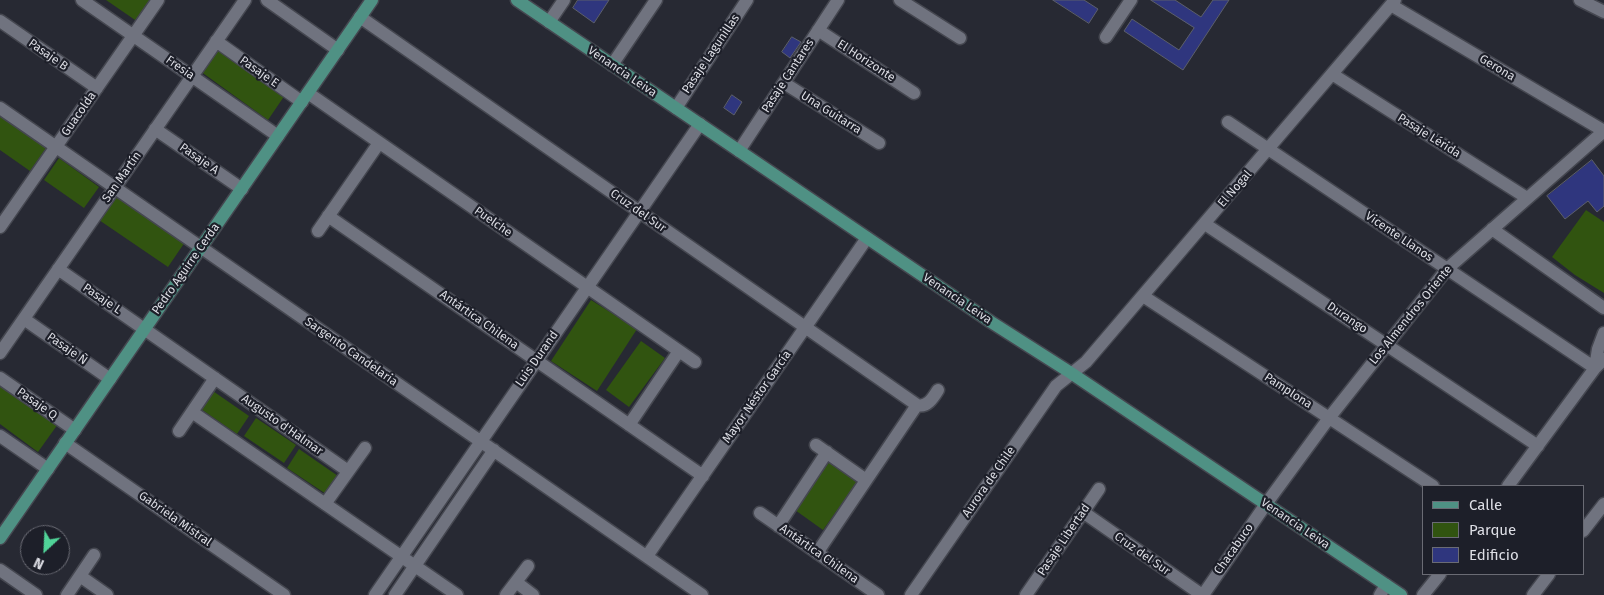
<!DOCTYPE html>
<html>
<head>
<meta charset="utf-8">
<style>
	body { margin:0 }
	#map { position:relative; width:1604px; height:595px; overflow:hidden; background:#272933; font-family:"Fira Sans",sans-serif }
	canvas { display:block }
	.legend { position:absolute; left:1422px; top:485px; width:162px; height:90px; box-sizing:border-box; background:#1d1f29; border:1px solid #6a6b74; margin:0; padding:6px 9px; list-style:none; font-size:15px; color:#dddee5 }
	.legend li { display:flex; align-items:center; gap:10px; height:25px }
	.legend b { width:25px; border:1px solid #6a6b74 }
	.north { position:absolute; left:20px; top:525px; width:50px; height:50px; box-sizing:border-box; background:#1d1f29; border:1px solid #6a6b74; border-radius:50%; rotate:205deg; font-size:14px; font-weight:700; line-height:20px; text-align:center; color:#dddee5 }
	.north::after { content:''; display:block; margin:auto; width:18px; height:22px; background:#50d398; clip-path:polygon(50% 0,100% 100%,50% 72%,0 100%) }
</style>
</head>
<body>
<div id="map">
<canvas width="1604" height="595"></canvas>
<ul class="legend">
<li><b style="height:6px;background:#4f9184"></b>Calle</li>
<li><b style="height:14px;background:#315410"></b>Parque</li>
<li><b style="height:14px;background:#2f367e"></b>Edificio</li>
</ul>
<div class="north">N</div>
</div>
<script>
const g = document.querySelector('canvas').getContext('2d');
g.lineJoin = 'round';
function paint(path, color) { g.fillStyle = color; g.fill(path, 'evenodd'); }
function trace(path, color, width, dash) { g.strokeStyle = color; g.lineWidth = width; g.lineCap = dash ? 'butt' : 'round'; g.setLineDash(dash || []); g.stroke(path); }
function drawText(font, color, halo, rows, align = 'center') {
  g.font = font + ' "Fira Sans",sans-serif'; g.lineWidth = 4.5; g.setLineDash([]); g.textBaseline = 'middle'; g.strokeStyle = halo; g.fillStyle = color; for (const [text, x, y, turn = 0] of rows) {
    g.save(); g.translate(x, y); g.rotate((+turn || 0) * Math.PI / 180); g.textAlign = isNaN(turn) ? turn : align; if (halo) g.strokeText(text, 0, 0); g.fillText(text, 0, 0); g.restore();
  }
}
paint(new Path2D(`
	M 106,0 L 152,0 L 138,22 Z
	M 218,47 L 285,95 L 268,120 L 200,71 Z
	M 0,116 L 46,148 L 30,171 L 0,150 Z
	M 59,158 L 99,187 L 84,208 L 44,180 Z
	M 116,195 L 185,242 L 168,267 L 99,220 Z
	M 1586,210 L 1604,222 L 1604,293 L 1575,275 L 1552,257 Z
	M 591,300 L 637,329 L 597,391 L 551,361 Z
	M 641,341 L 665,358 L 629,407 L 606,390 Z
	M 0,383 L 58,424 L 38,452 L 0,424 Z
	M 210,389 L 249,416 L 237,434 L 198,407 Z
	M 256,418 L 296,445 L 284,463 L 244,436 Z
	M 299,449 L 338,476 L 326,494 L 287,468 Z
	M 830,461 L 858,481 L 823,530 L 795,510 Z`), '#315410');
const building = new Path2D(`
	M 578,0 L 609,0 L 594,23 L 573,8 Z
	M 1053,0 L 1084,0 L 1098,9 L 1089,23 Z
	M 1151,0 L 1175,0 L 1201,17 L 1213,0 L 1229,0 L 1183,70 L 1124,31 L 1132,19 L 1179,50 L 1194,28 Z
	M 792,37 L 801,42 L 790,58 L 782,52 Z
	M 732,95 L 742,102 L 734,115 L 724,108 Z
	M 1592,160 L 1604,176 L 1604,206 L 1597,212 L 1588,201 L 1565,219 L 1547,196 Z`);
paint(building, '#2f367e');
trace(building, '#5c5f6b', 1);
const street = new Path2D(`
	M 82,0 L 278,136
	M 267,0 L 338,50
	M 900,0 L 960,38
	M 1580,0 L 1604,12
	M 1391,5 L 1604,131
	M 360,17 L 917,405 C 927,408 933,398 938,390
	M 0,21 L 97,88
	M 549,22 L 564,0
	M 818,30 L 914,93
	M 1106,37 L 1131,0
	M 216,41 L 302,102
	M 612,65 L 656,0
	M 1332,74 L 1527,198
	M 784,83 L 879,143
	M 308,93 L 695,362
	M 0,108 L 702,595
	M 676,108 L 747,0
	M 1228,122 L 1595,368
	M 155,129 L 242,189
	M 739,151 L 838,0
	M 328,216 L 703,476
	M 1205,224 L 1538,446
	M 0,227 L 158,0
	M 1492,229 L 1604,308
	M 318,231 L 379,143
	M 58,269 L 348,471
	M 1143,296 L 1433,486
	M 24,319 L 110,379
	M 0,353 L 245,0
	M 1595,368 L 1598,349 L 1604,333
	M 0,378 L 75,430
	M 192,412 L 457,595
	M 629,425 L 679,351
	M 179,431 L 215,378
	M 0,436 L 48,469
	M 65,443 L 284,595
	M 816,445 L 866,480
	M 1508,486 L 1595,368 L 1604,359
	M 325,504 L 365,448
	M 1083,512 L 1202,595
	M 760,513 L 878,595
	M 778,526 L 827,452
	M 1583,531 L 1604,504
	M 817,553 L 917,405
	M 647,556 L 867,238
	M 0,570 L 36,595
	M 80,576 L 107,595
	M 516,582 L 533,595
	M 67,595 L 94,555
	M 375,595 L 700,124
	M 395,595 L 494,450
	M 506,595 L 528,566
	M 911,595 L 1056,386 L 1086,362 L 1395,0
	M 1026,595 L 1099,489
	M 1203,595 L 1266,504 L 1329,418 L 1447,269 L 1604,131
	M 1380,595 L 1386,585
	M 1423,595 L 1440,574
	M 1533,595 L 1549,574`);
const secondary = new Path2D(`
	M 517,0 L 991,322 L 1071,373 L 1401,595
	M 0,538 L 372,0`);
trace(street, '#454750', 15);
trace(secondary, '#454750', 15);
trace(street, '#70737f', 12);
trace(secondary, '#4f9184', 12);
drawText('12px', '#dddee5', '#1d1f29', [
	["Pasaje Lagunillas",711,54,-56],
	["Pasaje B",48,55,35],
	["El Horizonte",866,61,33],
	["Fresia",180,68,35],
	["Gerona",1497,68,31],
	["Pasaje E",259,72,35],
	["Venancia Leiva",622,72,34],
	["Pasaje Cantares",788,76,-57],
	["Una Guitarra",831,113,32],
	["Guacolda",79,114,-55],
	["Pasaje Lérida",1429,136,32],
	["Pasaje A",199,159,35],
	["San Martín",122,177,-55],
	["El Nogal",1235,189,-49],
	["Cruz del Sur",638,211,35],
	["Puelche",493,222,35],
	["Vicente Llanos",1399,237,34],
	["Pedro Aguirre Cerda",186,269,-55],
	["Pasaje L",102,299,34],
	["Venancia Leiva",957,299,34],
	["Los Almendros Oriente",1411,315,-51],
	["Durango",1347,318,34],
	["Antártica Chilena",479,320,35],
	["Pasaje Ñ",67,349,35],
	["Sargento Candelaria",351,352,35],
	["Luis Durand",537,359,-55],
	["Pamplona",1288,391,33],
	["Mayor Néstor García",757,397,-55],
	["Pasaje Q",37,404,35],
	["Augusto d'Halmar",282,425,35],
	["Aurora de Chile",989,482,-55],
	["Gabriela Mistral",175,519,35],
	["Venancia Leiva",1295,524,34],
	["Pasaje Libertad",1064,540,-56],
	["Chacabuco",1234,549,-55],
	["Antártica Chilena",819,554,35],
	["Cruz del Sur",1142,554,35]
]);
</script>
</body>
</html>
